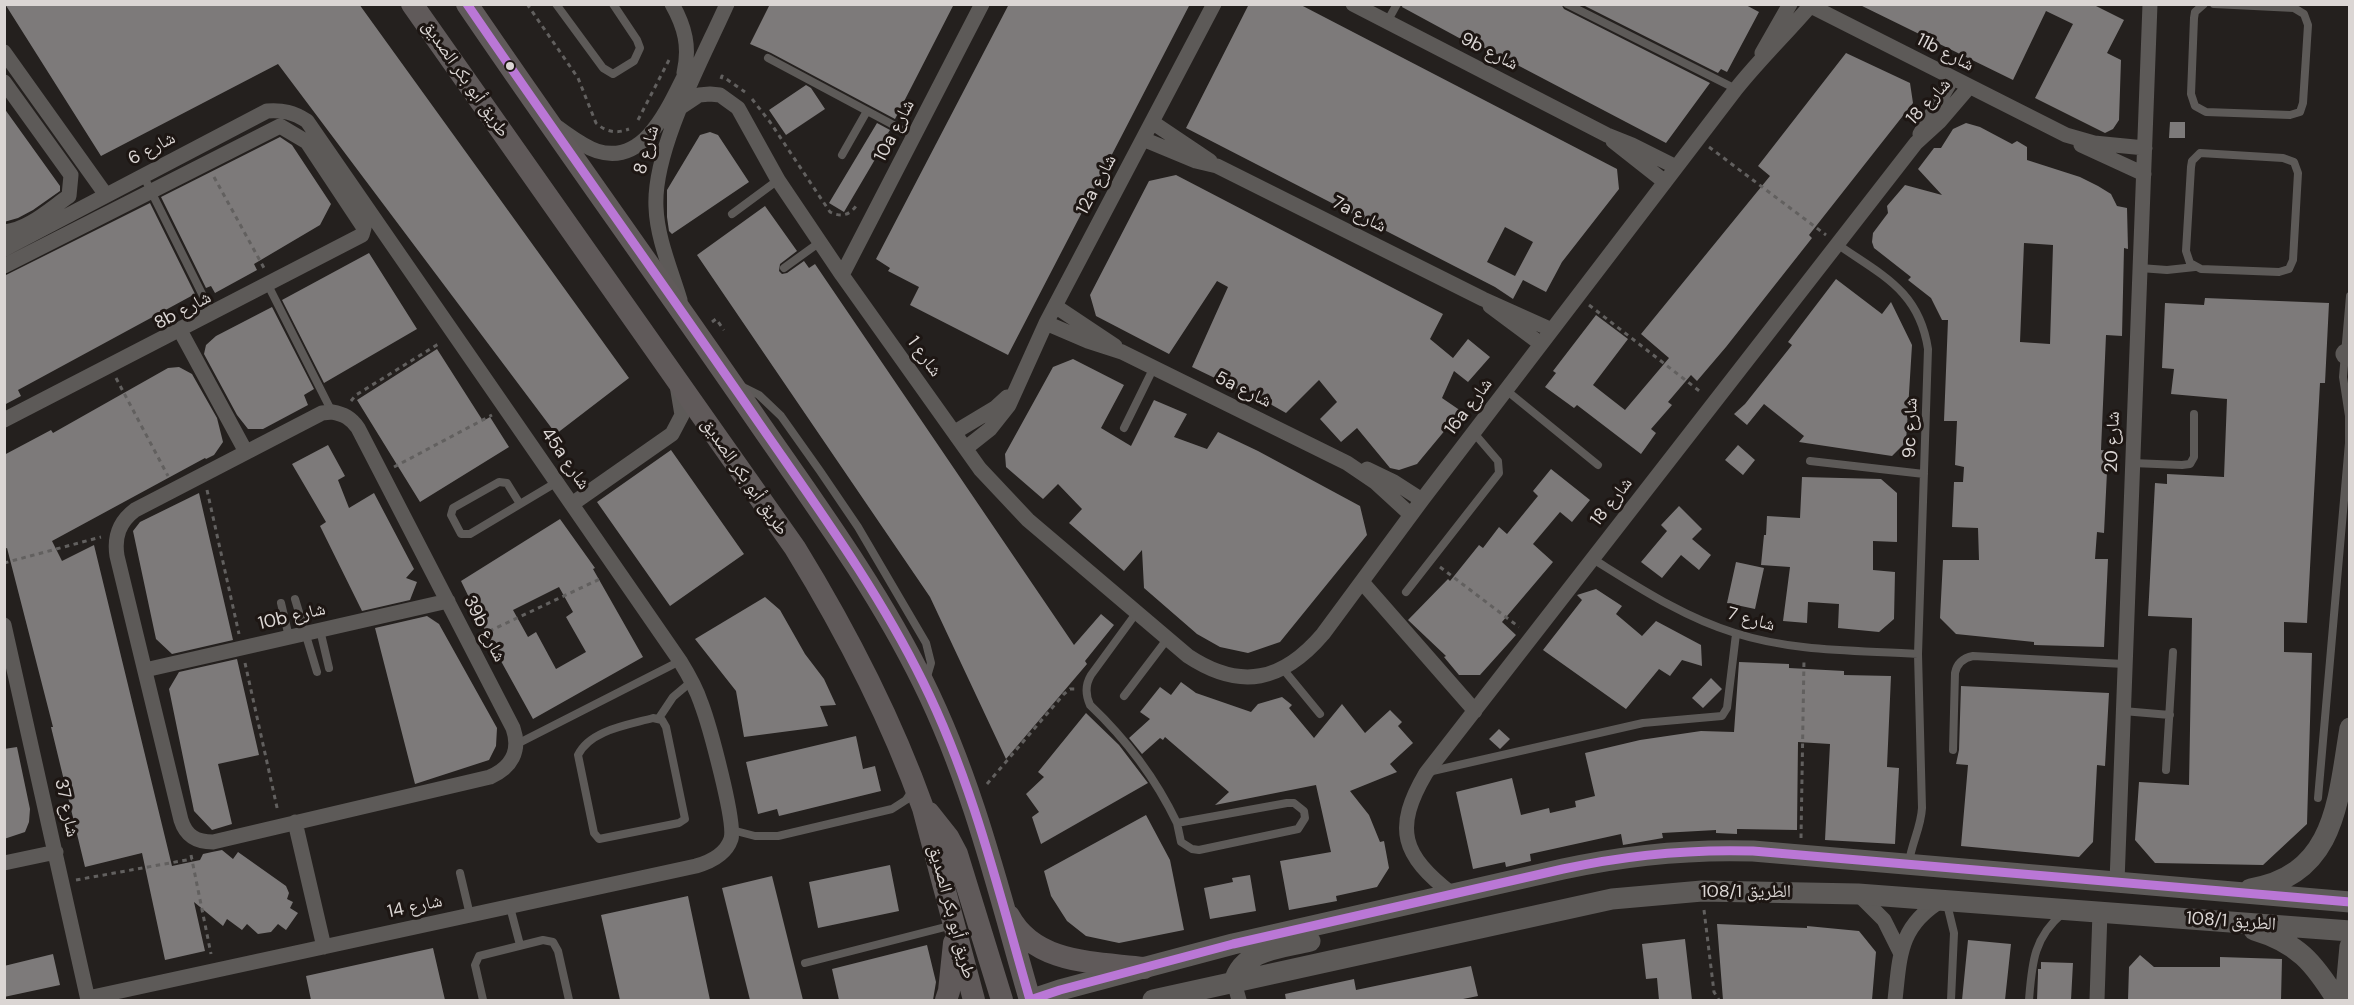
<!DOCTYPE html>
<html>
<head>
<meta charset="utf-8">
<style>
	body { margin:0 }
	#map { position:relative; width:2354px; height:1005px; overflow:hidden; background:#24201e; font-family:"DM Sans",sans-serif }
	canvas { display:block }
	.frame { position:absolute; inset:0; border:6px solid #dbd6d4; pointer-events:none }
</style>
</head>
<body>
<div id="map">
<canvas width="2354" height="1005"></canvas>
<div class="frame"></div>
</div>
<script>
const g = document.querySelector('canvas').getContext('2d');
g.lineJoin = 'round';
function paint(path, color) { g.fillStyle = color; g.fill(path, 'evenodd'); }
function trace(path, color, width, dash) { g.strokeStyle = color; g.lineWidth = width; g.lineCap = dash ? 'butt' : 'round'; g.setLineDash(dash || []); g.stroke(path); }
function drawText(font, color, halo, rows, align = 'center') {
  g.font = font + ' "DM Sans","Noto Naskh Arabic",sans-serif'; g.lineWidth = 6; g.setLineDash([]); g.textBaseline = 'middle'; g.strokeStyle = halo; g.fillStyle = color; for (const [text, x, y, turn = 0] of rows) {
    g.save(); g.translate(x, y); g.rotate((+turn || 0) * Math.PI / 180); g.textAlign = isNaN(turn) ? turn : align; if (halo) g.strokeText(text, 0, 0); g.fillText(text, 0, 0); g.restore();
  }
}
paint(new Path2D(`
	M 5,4 L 359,4 L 629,378 L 556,434 L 278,64 L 101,156 Z
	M 770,4 L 954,4 L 895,119 L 771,53 L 750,44 Z
	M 1009,4 L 1190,4 L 1008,355 L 910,305 L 919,287 L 888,271 L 890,268 L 876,259 Z
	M 1249,4 L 1299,4 L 1617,169 L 1619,189 L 1562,262 L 1546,292 L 1523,280 L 1513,299 L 1495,287 L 1186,128 ZM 1505,227 L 1533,242 L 1515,276 L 1523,280 L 1487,262 Z
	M 1403,4 L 1561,4 L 1564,9 L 1710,83 L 1666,143 L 1462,36 L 1461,39 L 1402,7 Z
	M 1581,4 L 1744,4 L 1759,12 L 1727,72 L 1721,69 L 1718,73 Z
	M 1858,4 L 2092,4 L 2124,20 L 2107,53 L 2121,60 L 2119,120 L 2113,129 L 2105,133 L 2035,98 L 2073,24 L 2046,11 L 2013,80 Z
	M 1846,53 L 1910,83 L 1913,103 L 1809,235 L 1812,238 L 1726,347 L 1697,381 L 1691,375 L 1668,402 L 1672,405 L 1651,429 L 1656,433 L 1641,454 L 1577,405 L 1574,408 L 1545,387 L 1556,373 L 1553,371 L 1596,315 L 1628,339 L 1593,385 L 1625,410 L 1669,358 L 1641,334 L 1770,176 L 1758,166 Z
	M 806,85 L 811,88 L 825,109 L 786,135 L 769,110 Z
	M 4,108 L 60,186 L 60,191 L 33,210 L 18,218 L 4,222 Z
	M 2170,122 L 2185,122 L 2185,138 L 2169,138 Z
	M 877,123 L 890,130 L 888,133 L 890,134 L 844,212 L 829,203 Z
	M 1966,123 L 1980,127 L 2012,144 L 2017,141 L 2027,147 L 2027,160 L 2080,177 L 2098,186 L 2111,194 L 2117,206 L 2127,208 L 2128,249 L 2124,248 L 2122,336 L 2106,335 L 2101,450 L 2108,451 L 2104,533 L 2097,532 L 2095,559 L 2108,559 L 2104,647 L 2034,645 L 2034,642 L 1956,634 L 1940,618 L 1943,560 L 1979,560 L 1978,528 L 1952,527 L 1954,482 L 1963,482 L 1964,467 L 1955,465 L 1957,421 L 1944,421 L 1948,320 L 1942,320 L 1931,298 L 1908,280 L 1911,277 L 1874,248 L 1872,242 L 1873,233 L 1888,213 L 1887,206 L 1905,185 L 1942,195 L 1918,169 L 1934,148 L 1941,148 L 1953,129 ZM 2024,243 L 2053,245 L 2050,344 L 2020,342 Z
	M 710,132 L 718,135 L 749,182 L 672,234 L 669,231 L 667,217 L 667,190 L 700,135 Z
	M 280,137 L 292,145 L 331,204 L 320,225 L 254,264 L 257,270 L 215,293 L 211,286 L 206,288 L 161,197 Z
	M 1176,175 L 1443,314 L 1430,339 L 1453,358 L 1468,339 L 1490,357 L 1468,382 L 1454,371 L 1442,398 L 1461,411 L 1417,464 L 1399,470 L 1390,468 L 1357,428 L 1341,442 L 1320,419 L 1337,402 L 1319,380 L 1286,413 L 1249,392 L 1248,394 L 1192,367 L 1228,287 L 1217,281 L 1169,354 L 1096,316 L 1090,295 L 1149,181 Z
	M 150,203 L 195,294 L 18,390 L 21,396 L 4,405 L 4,276 Z
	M 765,206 L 797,251 L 780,264 L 779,271 L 782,274 L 787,273 L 804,261 L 809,268 L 815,264 L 1074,645 L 1101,614 L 1114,625 L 1085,661 L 1087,664 L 1006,759 L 930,597 L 697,255 Z
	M 369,253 L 417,329 L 324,383 L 282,300 Z
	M 1836,279 L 1882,314 L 1891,302 L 1912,345 L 1906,442 L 1892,456 L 1799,442 L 1804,436 L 1764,404 L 1747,425 L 1734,414 L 1745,404 L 1792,345 L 1788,342 Z
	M 2205,298 L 2329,303 L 2325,383 L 2320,383 L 2307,623 L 2284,622 L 2284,652 L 2312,653 L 2307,824 L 2263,865 L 2155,863 L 2135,840 L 2139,782 L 2189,785 L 2192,618 L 2148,616 L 2155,483 L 2167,484 L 2167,474 L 2224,477 L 2227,399 L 2171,394 L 2174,369 L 2162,368 L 2165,303 L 2204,305 Z
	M 272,307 L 314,389 L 304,395 L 308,405 L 263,429 L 248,429 L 237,415 L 204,354 L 206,345 L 216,336 Z
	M 437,349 L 483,421 L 490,417 L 509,447 L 420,502 L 357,400 Z
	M 1073,359 L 1124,385 L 1101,428 L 1131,446 L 1154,400 L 1187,414 L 1174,437 L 1207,449 L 1218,432 L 1258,451 L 1360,506 L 1367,535 L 1280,642 L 1248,653 L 1220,647 L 1197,634 L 1144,588 L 1142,550 L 1124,571 L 1069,523 L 1082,509 L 1058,484 L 1043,499 L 1006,467 L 1005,454 L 1053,367 Z
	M 179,367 L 192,374 L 217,418 L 223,442 L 214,455 L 206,459 L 205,458 L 52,541 L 62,561 L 94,545 L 172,866 L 200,860 L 203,854 L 212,852 L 222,850 L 233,859 L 238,852 L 286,886 L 289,893 L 287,899 L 293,902 L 290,908 L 298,913 L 286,930 L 278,924 L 271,932 L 258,934 L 247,924 L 242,930 L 227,919 L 223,926 L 194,902 L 205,951 L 165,960 L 142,853 L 85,867 L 51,727 L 53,727 L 7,548 L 4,549 L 4,455 L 51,430 L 53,433 L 168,368 Z
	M 328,445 L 345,476 L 338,480 L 349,508 L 374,493 L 414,569 L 406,578 L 417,582 L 410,600 L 362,611 L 320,526 L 326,522 L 292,464 Z
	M 1738,445 L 1755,460 L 1743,475 L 1725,460 Z
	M 671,450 L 744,554 L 670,606 L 597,502 Z
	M 1551,469 L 1590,500 L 1572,522 L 1560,512 L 1533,544 L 1553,562 L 1502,622 L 1516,635 L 1480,675 L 1459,675 L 1444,657 L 1446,656 L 1408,620 L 1448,579 L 1450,581 L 1479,545 L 1483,548 L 1499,527 L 1507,534 L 1538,496 L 1533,491 Z
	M 1802,477 L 1881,479 L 1897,493 L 1897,542 L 1873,541 L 1873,570 L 1895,572 L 1894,619 L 1879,632 L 1838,628 L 1839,604 L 1808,602 L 1807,623 L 1783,621 L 1790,567 L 1761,565 L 1764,535 L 1766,535 L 1767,516 L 1800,518 Z
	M 199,493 L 233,640 L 172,654 L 156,639 L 133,531 L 140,522 Z
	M 1679,506 L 1702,529 L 1692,539 L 1711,555 L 1699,570 L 1681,555 L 1662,578 L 1641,562 L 1667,531 L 1661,525 Z
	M 560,519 L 595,568 L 593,569 L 643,657 L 533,719 L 491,643 L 461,581 ZM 559,587 L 573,612 L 566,617 L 586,652 L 556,669 L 536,632 L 528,637 L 513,610 Z
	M 1736,562 L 1764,568 L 1755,609 L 1727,603 Z
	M 1596,589 L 1622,606 L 1616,614 L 1642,636 L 1656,621 L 1701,645 L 1702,666 L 1682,660 L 1670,676 L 1659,669 L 1626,709 L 1543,650 L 1582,600 L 1577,595 Z
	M 765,597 L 780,610 L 805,654 L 824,679 L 836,705 L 820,706 L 828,726 L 744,737 L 736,691 L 695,639 Z
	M 427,616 L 439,624 L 497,728 L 496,746 L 489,760 L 415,784 L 375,628 Z
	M 237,659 L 259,755 L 218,764 L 232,824 L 212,830 L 194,811 L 169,689 L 179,672 Z
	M 1739,662 L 1789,664 L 1789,668 L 1844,671 L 1844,675 L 1891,676 L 1887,767 L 1899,768 L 1895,844 L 1825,840 L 1830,744 L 1798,742 L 1797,830 L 1737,829 L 1737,834 L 1716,833 L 1716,830 L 1662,833 L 1663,838 L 1623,845 L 1621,834 L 1530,854 L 1531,861 L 1506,867 L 1505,862 L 1473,869 L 1456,792 L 1512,778 L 1521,815 L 1549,808 L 1550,813 L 1576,807 L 1575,801 L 1595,796 L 1585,753 L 1640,740 L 1701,731 L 1734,732 Z
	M 1711,678 L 1722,689 L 1703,708 L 1692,698 Z
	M 1181,682 L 1196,693 L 1251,712 L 1258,704 L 1282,697 L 1292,705 L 1289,708 L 1314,738 L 1342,704 L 1365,733 L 1390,710 L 1402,722 L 1398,726 L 1413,743 L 1390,764 L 1397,772 L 1350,791 L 1369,815 L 1380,842 L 1384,841 L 1389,868 L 1377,887 L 1336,896 L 1337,901 L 1289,910 L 1280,861 L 1331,852 L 1316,785 L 1215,805 L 1229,792 L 1165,737 L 1163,740 L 1160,738 L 1142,754 L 1129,738 L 1150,719 L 1140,712 L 1160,687 L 1171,695 Z
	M 1961,686 L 2109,693 L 2105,766 L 2097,765 L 2093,842 L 2079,857 L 1961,846 L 1968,765 L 1956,764 L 1959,750 Z
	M 1086,713 L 1119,745 L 1148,783 L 1041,844 L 1032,817 L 1039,812 L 1026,794 L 1044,777 L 1038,772 Z
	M 1499,729 L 1510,739 L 1500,749 L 1489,739 Z
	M 856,736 L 863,769 L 875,766 L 881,791 L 779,816 L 777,809 L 758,814 L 746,762 Z
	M 17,747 L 30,809 L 29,822 L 25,832 L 4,839 L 4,749 Z
	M 1146,815 L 1170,860 L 1184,930 L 1119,943 L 1086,936 L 1067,921 L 1051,896 L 1044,871 Z
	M 890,865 L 899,911 L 818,928 L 809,882 Z
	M 1250,875 L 1256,911 L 1210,919 L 1204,888 L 1233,882 L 1232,878 Z
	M 772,876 L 803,1000 L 750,1000 L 722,888 Z
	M 688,896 L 710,1000 L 620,1000 L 601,915 Z
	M 1717,924 L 1807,928 L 1807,926 L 1859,931 L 1876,952 L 1872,1000 L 1723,1000 Z
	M 1685,939 L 1692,1000 L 1659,1000 L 1657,978 L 1646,979 L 1642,944 Z
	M 1968,940 L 2011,944 L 2005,1000 L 1962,1000 Z
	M 927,945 L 936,982 L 933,1000 L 839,1000 L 832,969 Z
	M 433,948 L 445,1000 L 311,1000 L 306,976 Z
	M 53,954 L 60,985 L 4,997 L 4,966 Z
	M 2140,955 L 2154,967 L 2220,967 L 2220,957 L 2282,959 L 2281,1000 L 2128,1000 L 2129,967 Z
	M 2041,962 L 2073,963 L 2071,1000 L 2037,1000 L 2038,974 L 2038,969 L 2041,969 Z
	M 1471,966 L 1478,996 L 1458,1000 L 1286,1000 L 1285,994 L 1354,979 L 1356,990 Z`), '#7d7a7a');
trace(new Path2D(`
	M 527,4 L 578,78 L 596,123 C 606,132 616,134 629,129
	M 721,79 L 722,76 L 745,92
	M 752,99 L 770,122 L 830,212 C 840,217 849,216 856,206 L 858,208
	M 638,120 L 669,60
	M 1709,147 L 1826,235
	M 214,177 L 264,268
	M 1589,305 L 1702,393
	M 712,322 L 716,319 L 724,330
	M 116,378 L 168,476
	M 351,401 L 356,395 L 440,343
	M 394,467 L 492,415
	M 207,490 L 239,634
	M 4,563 L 101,537
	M 1440,567 L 1519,627
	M 481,635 L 602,578
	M 245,663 L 278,812
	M 987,784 L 1064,694 L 1070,689 L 1075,689
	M 1801,838 L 1804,659
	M 191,855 L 211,954
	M 76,880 L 192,859
	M 1704,910 L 1714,992 L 1719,1000`), '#62605f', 3, [4.5, 4.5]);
trace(new Path2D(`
	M 556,4 L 603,68 L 613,74 L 634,61 L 640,48 L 637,40 L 613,4
	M 1567,4 L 1736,89
	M 2204,4 L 2195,12 L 2194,18 L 2191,94 L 2195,106 L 2206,112 L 2290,115 L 2300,112 L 2303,103 L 2308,25 L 2304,14 L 2294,8 L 2214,4
	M 1387,22 L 1397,4
	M 768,58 L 914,136
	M 2200,153 L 2283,158 L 2294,162 L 2298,173 L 2293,260 L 2289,269 L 2279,272 L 2201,269 L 2190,263 L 2186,251 L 2191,167 L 2192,161 Z
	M 842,155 L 867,111
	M 143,175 L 212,314
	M 732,214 L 778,180
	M 1837,244 C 1881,275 1919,290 1928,349 L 1918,654 L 1922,808 C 1921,828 1911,844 1909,863
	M 784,268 L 820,242
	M 2140,268 L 2167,270 L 2195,267
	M 269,287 L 332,412
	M 743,387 L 759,395 L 781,416 L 820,471 L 858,527 L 926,643 L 931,663 L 926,680
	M 1506,390 L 1598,465
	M 1124,428 L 1154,367
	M 1810,461 L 1924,474
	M 2132,463 L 2182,465 L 2190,464 L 2194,457 L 2194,414
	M 520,504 L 507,483 L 499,482 L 453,508 L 451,515 L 461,534 L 470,534 L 557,482
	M 1593,559 C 1638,587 1683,617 1735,633 C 1794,652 1857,650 1918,654
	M 1406,592 L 1499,473 L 1498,461 L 1474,433
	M 295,599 L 317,672
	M 281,603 L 289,637
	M 1137,612 L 1091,675 C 1085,685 1085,694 1090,705 C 1127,740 1155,777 1177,823
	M 320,630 L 329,668
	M 1283,669 L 1320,714
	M 1124,696 L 1168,638
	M 2123,711 L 2170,715
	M 653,718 L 662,720 L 666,727 L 685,819 L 679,823 L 599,839 L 594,833 L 578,755 C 590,730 628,725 653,718 Z
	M 659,718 L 673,697 L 692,681
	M 517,744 L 680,661
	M 1953,750 L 1955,673 C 1957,663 1963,658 1973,656 L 2124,664
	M 2166,770 L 2173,652
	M 1428,772 L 1643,723 L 1722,716 L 1727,708 L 1736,634
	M 2318,798 L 2349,443 L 2349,416 L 2343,377 L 2350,296
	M 1287,803 L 1294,803 L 1304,811 L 1305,818 L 1298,829 L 1199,850 L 1192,849 L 1181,842 L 1177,823 Z
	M 732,830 L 755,836 L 778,836 L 892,809 L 906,800 L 912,791
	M 460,873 L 470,915
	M 1947,904 L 1954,933 L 1951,1000
	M 510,907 L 520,945
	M 805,963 L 953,925
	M 483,1000 L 475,965 L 479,956 L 543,940 L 553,942 L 558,951 L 569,1000
	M 2029,1000 C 2032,964 2033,938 2063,913`), '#5d5a58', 8);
trace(new Path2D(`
	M 672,4 C 685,27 690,47 684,73
	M 1353,4 L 1607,135 L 1632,145 L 1676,167
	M 1807,4 L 2066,135 L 2094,143 L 2145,148
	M 4,52 L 106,195
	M 1762,53 L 1790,4
	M 4,82 L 71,175 L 69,196 C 50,209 28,230 4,232
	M 681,107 L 699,95 L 710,94 L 720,95 L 738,108 L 778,180 L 842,275 L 980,469 L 1028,520 L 1188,656 C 1241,691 1283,681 1323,634 L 1422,500 L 1736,89 C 1759,60 1786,34 1810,6
	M 1152,122 L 1210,161
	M 557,127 C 569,135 582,146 597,151 C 648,167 671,100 690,65
	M 1920,134 L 1952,79
	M 1143,139 L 1196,161 L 1217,166 L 1483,299 L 1552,330
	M 1613,141 L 1665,182
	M 2081,145 L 2144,174
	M 4,249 L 267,111 C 283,110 293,112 307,121 L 680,661 C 688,674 696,688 701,703 C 709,724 736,822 731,839 C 726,854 710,862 696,866 L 88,998
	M 4,266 L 280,126 L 307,142 L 364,228 L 362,235 L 4,420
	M 842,275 L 982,4
	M 680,300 C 671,270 657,238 656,207 C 653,149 703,58 727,4
	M 1055,306 L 1115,346
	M 1490,306 L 1541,344
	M 1046,323 L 1088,341 L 1122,352 L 1347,463 L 1375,482 L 1411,515
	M 182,334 L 246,452
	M 332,412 C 344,414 351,418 358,428 L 513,728 C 521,751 511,768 490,777 L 213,842 C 196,842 186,836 181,820 L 117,556 C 114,537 119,522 135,510 L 322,413 Z
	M 955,432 L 995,408 L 1007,397
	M 966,448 L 990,429 L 1009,405 L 1046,323 L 1214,4
	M 1367,469 L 1394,482 L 1422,500
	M 572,504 L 672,434 L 682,415 L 677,385
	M 1362,582 L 1475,711
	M 4,625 L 88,1000
	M 145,670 L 448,601
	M 295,822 L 324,947
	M 4,863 L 56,852
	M 2117,882 L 2150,4
	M 1452,894 C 1402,855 1393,829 1426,773 L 1916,143 L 1939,122 L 1969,87
	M 1858,894 L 1884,920 L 1900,952
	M 1234,982 L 1239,1000
	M 1895,1000 C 1900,955 1899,926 1942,900
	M 2097,1000 L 2100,912`), '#5d5a58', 15);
trace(new Path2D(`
	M 2346,354 L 2350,356
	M 2250,889 C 2337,875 2338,798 2350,728
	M 2254,930 C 2298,943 2314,963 2337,1000
	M 1234,982 C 1243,949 1282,948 1310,941
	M 1030,1000 L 1060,990 L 1233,944 L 1563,869 C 1627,855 1688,849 1753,851 L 2350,902
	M 1153,1000 L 1612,899 L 1702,891 L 1858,894 L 2350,931
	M 2345,1000 L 2350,946`), '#5d5a58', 21);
trace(new Path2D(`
	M 412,4 L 795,548 C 846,631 890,716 923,808 L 974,1000
	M 467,4 C 563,145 663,283 759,423 C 817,507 878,590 923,682 C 973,783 999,893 1030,1000
	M 929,813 L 948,837 L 957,854 L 1002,1000
	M 1009,916 C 1035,965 1097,962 1144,968
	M 946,1000 L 949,991 L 954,943`), '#605a5a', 22);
trace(new Path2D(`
	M 467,4 C 563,145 663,283 759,423 C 817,507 878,590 923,682 C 973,783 999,893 1030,1000 L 1060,990 L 1233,944 L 1563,869 C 1627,855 1688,849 1753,851 L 2350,902`), '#ba77d6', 9);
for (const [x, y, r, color] of [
	[510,66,5,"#dbd6d4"]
]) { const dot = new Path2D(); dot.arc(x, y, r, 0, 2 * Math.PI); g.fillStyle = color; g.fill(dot); trace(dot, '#1d1613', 2); }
drawText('18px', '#dbd6d4', '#1d1613', [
	["9b شارع",1489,52,27],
	["11b شارع",1945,53,27],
	["طريق أبو بكر الصديق",465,79,55],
	["شارع 18",1929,102,-47],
	["10a شارع",895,131,-63],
	["شارع 6",152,149,-28],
	["شارع 8",647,150,-74],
	["12a شارع",1097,185,-62],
	["7a شارع",1359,215,27],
	["8b شارع",183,311,-28],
	["شارع 1",924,357,54],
	["5a شارع",1243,390,26],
	["16a شارع",1469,407,-53],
	["9c شارع",1911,428,-88],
	["شارع 20",2113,442,-88],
	["45a شارع",565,459,55],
	["طريق أبو بكر الصديق",744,477,55],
	["شارع 18",1612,502,-52],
	["10b شارع",292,617,-13],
	["شارع 7",1751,620,15],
	["39b شارع",484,629,63],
	["شارع 37",66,808,78],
	["108/1 الطريق",1746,892],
	["شارع 14",415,907,-12],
	["طريق أبو بكر الصديق",951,912,75],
	["108/1 الطريق",2231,922,4]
]);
</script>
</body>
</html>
